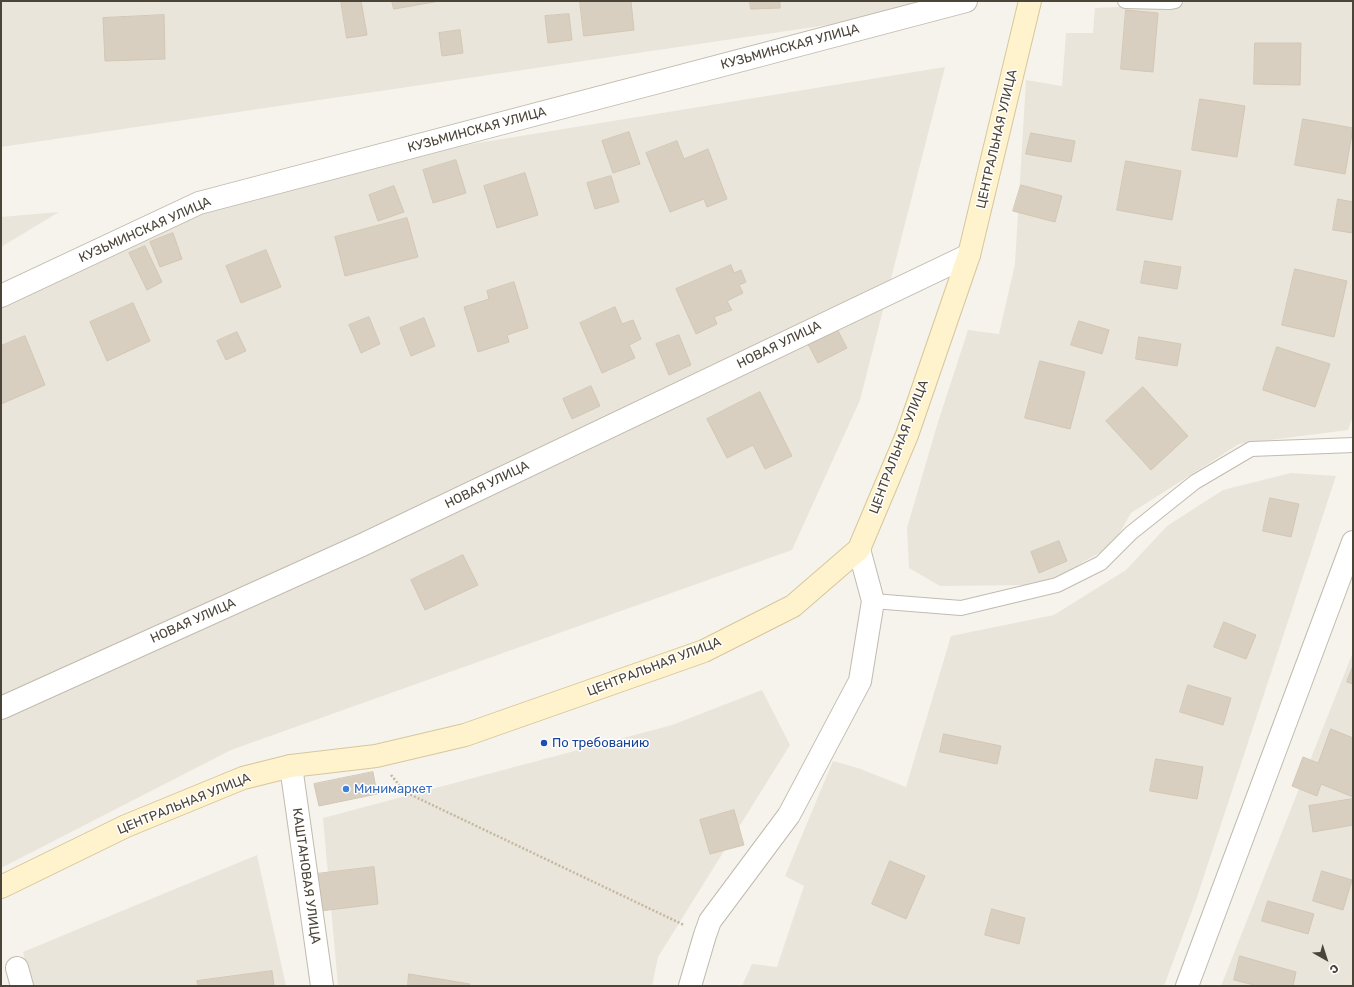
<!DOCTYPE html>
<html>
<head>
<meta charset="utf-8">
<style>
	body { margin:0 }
	#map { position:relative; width:1354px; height:987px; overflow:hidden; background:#f6f3ec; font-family:Rubik,sans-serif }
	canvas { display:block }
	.frame { position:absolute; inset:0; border:2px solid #4b4439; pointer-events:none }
	.north { position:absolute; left:1306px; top:939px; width:40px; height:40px; -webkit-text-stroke:3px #fff; paint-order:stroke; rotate:141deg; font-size:11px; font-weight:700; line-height:16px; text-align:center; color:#4b4439 }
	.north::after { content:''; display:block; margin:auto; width:14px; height:18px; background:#4b4439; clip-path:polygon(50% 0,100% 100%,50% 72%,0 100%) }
</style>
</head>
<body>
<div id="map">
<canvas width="1354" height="987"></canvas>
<div class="frame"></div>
<div class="north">С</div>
</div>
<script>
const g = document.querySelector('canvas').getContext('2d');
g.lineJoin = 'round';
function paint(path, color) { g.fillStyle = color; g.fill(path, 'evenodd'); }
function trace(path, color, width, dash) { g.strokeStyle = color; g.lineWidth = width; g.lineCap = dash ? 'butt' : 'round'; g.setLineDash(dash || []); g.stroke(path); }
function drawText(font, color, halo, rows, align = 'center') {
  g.font = font + ' Rubik,sans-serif'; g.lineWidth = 3; g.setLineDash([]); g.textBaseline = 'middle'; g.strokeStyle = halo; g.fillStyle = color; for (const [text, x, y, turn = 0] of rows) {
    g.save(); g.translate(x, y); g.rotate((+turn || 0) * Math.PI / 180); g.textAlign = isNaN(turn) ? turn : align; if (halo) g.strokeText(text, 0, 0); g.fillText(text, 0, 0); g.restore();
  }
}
paint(new Path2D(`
	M 1,1 L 957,1 L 956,6 L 1,147 Z
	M 1190,1 L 1353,1 L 1353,416 L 1348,430 L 1239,444 L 1131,513 L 1112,546 L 1083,562 L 1061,577 L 1025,585 L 940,586 L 909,568 L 907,528 L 938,422 L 968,330 L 999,334 L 1015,264 L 1026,80 L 1062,86 L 1066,33 L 1093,33 L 1095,8 L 1170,5 Z
	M 945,67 L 860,400 L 792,550 L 231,750 L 1,868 L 1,306 L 203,209 L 459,146 Z
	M 59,212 L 1,247 L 1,217 Z
	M 1291,473 L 1336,476 L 1196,900 L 1164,986 L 742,986 L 752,964 L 777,967 L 804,886 L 785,876 L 833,761 L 858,768 L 906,787 L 951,636 L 1054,615 L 1126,570 L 1167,526 L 1223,490 Z
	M 1353,652 L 1353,986 L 1221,986 Z
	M 762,690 L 790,745 L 658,957 L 652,986 L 338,986 L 323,818 L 672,725 Z
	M 257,855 L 286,986 L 31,986 L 23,952 Z`), '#eae5da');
const building = new Path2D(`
	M 341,1 L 361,1 L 367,35 L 347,38 Z
	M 392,1 L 440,1 L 394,9 Z
	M 580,1 L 631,1 L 634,30 L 584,36 Z
	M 750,1 L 780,1 L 780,8 L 751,9 Z
	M 1126,10 L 1158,13 L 1153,72 L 1121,69 Z
	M 569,14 L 572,40 L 548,43 L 545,16 Z
	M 164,15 L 165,59 L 105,61 L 103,18 Z
	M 460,30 L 463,53 L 442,56 L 439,33 Z
	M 1255,43 L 1301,43 L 1300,85 L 1254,84 Z
	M 1200,99 L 1245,106 L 1237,157 L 1192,150 Z
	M 1303,119 L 1353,128 L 1345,174 L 1295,165 Z
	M 629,132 L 640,164 L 613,173 L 602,141 Z
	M 1031,133 L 1075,141 L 1071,162 L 1026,154 Z
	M 677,141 L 684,159 L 708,149 L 727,199 L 707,207 L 704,199 L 670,212 L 646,153 Z
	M 456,160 L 466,193 L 433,203 L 423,170 Z
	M 1126,161 L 1181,171 L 1172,220 L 1117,210 Z
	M 525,173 L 538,215 L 497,228 L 484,186 Z
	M 611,176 L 619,202 L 595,209 L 587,183 Z
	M 1021,185 L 1062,196 L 1055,222 L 1013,211 Z
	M 394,186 L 404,212 L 378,221 L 369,195 Z
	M 1338,199 L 1353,202 L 1353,233 L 1333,230 Z
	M 407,218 L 418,257 L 345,276 L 335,237 Z
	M 173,233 L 182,259 L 160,267 L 150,242 Z
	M 145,246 L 162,282 L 147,290 L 129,253 Z
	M 266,250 L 281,287 L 241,303 L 226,266 Z
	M 1145,261 L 1181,267 L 1177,289 L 1141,283 Z
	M 731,265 L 734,273 L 741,270 L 746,282 L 739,285 L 743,293 L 727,301 L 732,310 L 714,317 L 717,324 L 696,334 L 676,289 Z
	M 1295,269 L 1347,281 L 1334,337 L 1282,325 Z
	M 514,282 L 528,328 L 507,335 L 509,342 L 478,352 L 464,307 L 489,299 L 487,291 Z
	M 133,303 L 150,341 L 107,361 L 90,322 Z
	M 615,307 L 622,324 L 633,320 L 641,339 L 629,345 L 635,358 L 602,373 L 580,323 Z
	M 369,317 L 380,344 L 361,353 L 349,325 Z
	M 424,318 L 435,346 L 411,356 L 400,328 Z
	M 1079,321 L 1109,330 L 1102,354 L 1071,345 Z
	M 836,327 L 847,348 L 818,363 L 807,342 Z
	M 237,332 L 246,351 L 226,360 L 217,341 Z
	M 679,335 L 691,365 L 669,375 L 656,344 Z
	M 25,336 L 45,385 L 1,404 L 1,346 Z
	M 1139,337 L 1181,344 L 1177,366 L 1136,359 Z
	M 1277,347 L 1330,364 L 1315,407 L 1263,390 Z
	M 1040,361 L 1085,372 L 1070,429 L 1025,418 Z
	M 591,386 L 600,406 L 572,419 L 563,399 Z
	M 1143,387 L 1188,436 L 1151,470 L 1106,421 Z
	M 760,392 L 792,456 L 765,469 L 753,445 L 727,458 L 707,419 Z
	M 1270,498 L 1299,504 L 1291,537 L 1263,531 Z
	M 1059,541 L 1067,561 L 1039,573 L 1031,552 Z
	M 463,555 L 478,585 L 425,610 L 411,580 Z
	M 1224,622 L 1256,635 L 1246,659 L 1214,647 Z
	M 1353,666 L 1353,684 L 1347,682 Z
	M 1188,685 L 1231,698 L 1223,725 L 1180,712 Z
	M 1331,729 L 1353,738 L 1353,797 L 1321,784 L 1317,796 L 1292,786 L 1303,757 L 1318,763 Z
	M 944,734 L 1001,746 L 997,764 L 940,752 Z
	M 1156,759 L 1203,767 L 1197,799 L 1150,791 Z
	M 373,772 L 377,794 L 319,806 L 314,784 Z
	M 1353,799 L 1353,825 L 1313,832 L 1309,806 Z
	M 734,810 L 744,845 L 710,854 L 700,820 Z
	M 890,861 L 925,876 L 906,919 L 872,904 Z
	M 374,867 L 378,904 L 320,911 L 316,874 Z
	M 1322,871 L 1352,880 L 1343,910 L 1313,901 Z
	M 1268,901 L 1314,914 L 1308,934 L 1262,921 Z
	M 992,909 L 1025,918 L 1019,944 L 985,935 Z
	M 1240,956 L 1296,972 L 1293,986 L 1258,986 L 1234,980 Z
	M 272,971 L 274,986 L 198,986 L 197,981 Z
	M 409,974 L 470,984 L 469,986 L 408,986 Z`);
paint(building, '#d8cfc1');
trace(building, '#d3c7b4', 1);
const lane = new Path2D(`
	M 1125,1 L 1169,2 L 1175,1
	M 873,601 L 961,608 L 1057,585 L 1101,563 L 1131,533 L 1195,482 L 1251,449 L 1353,445`);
const street = new Path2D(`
	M 1,296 L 199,203 L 966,1
	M 1,708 L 362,545 L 969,255
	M 291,766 L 322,986
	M 17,968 L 22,986
	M 690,986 L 705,935 L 710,921 L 789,815 L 860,681 L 873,601 L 859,549
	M 1187,986 L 1353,542`);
const secondary = new Path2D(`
	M 1,887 L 126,826 L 243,778 L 291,766 L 376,756 L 465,735 L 704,651 L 793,606 L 859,549 L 907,435 L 969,255 L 1030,1`);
trace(lane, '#c2bbae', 16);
trace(street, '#c2bbae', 24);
trace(secondary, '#d6c79b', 24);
trace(new Path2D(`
	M 391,775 L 405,792 L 684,925`), '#c4b79f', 2.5, [2, 2]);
trace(lane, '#fff', 14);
trace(street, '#fff', 22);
trace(secondary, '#fff3cd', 22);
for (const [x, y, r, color] of [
	[544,743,4,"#1a4fb4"],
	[346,789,4,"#3f7fe0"]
]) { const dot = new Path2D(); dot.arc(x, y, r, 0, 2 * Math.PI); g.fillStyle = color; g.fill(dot); trace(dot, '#fff', 1.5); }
drawText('13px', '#4b4439', '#fff', [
	["КУЗЬМИНСКАЯ УЛИЦА",790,47,-15],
	["КУЗЬМИНСКАЯ УЛИЦА",477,130,-15],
	["ЦЕНТРАЛЬНАЯ УЛИЦА",997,139,-77],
	["КУЗЬМИНСКАЯ УЛИЦА",145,230,-24],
	["НОВАЯ УЛИЦА",779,345,-26],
	["ЦЕНТРАЛЬНАЯ УЛИЦА",899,447,-69],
	["НОВАЯ УЛИЦА",487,485,-26],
	["НОВАЯ УЛИЦА",193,621,-24],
	["ЦЕНТРАЛЬНАЯ УЛИЦА",654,667,-21],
	["ЦЕНТРАЛЬНАЯ УЛИЦА",184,804,-22],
	["КАШТАНОВАЯ УЛИЦА",306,876,82]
]);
drawText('13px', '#164399', '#fff', [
	["По требованию",552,743]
], 'left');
drawText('13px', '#366cbe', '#fff', [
	["Минимаркет",354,789]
], 'left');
</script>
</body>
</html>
